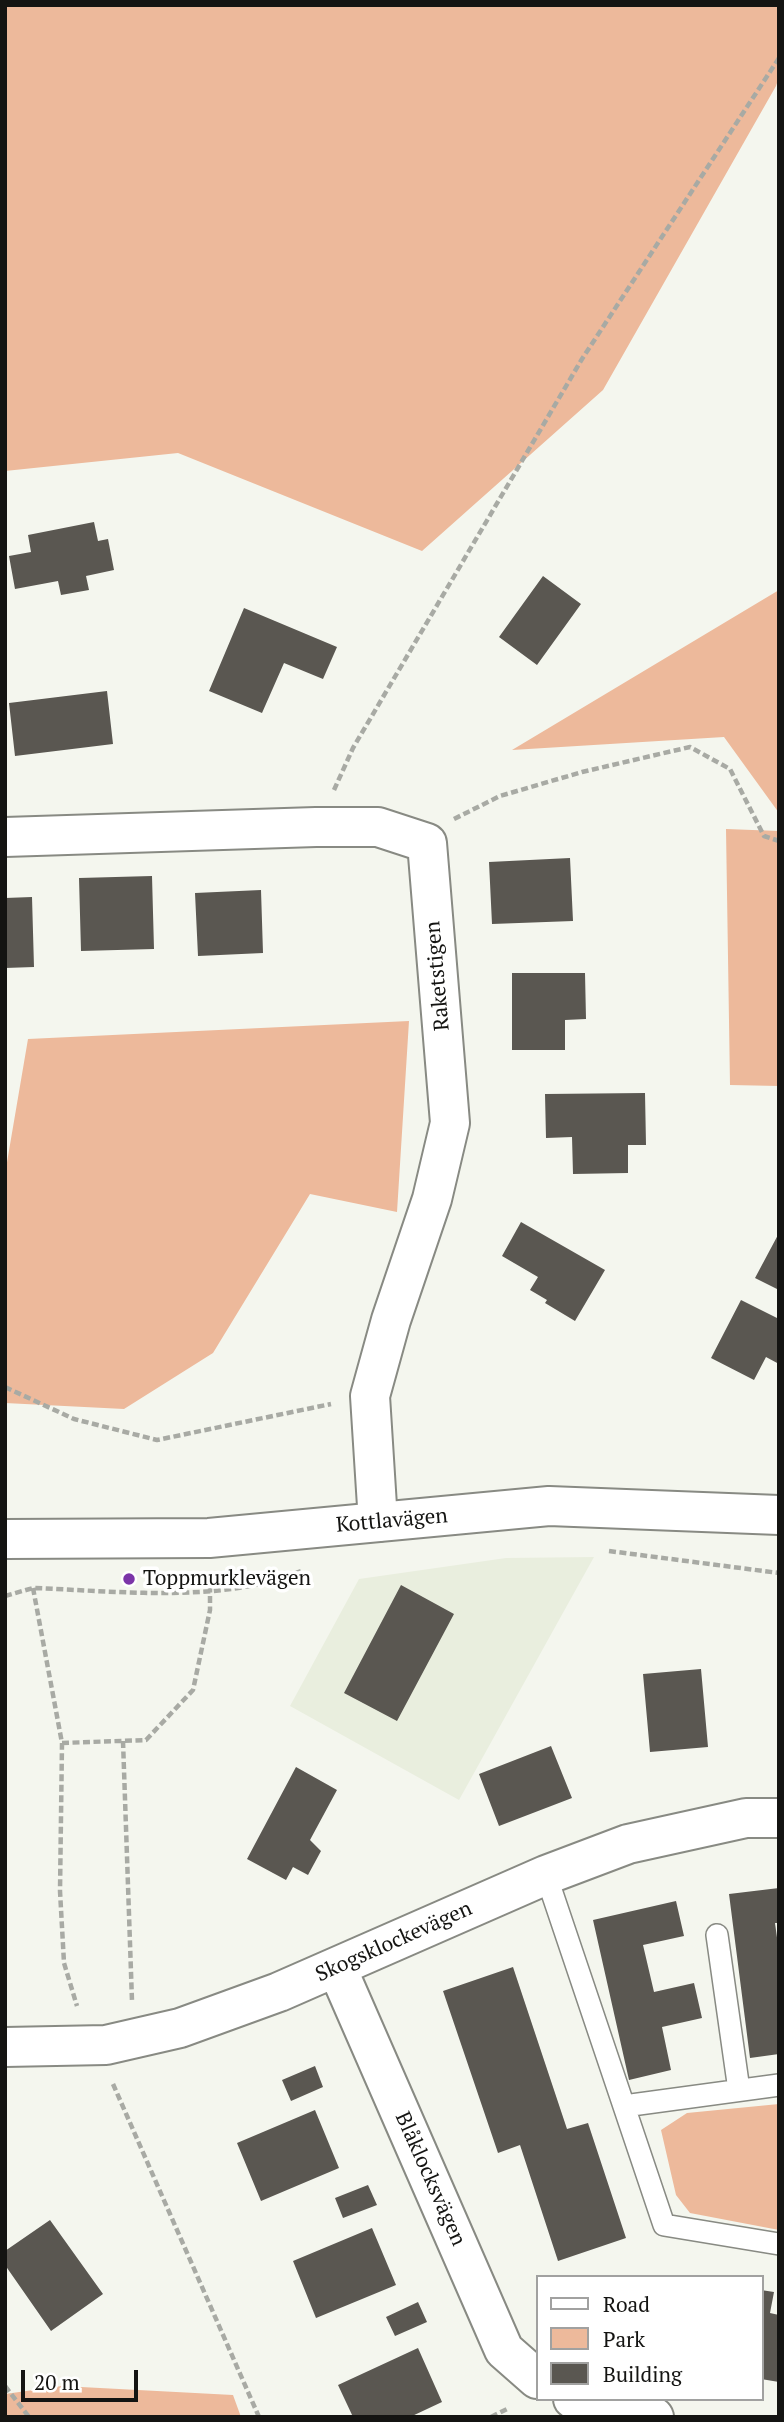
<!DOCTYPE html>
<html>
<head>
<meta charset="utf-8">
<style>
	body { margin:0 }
	#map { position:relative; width:784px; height:2422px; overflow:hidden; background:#f4f6ee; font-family:"PT Serif",serif }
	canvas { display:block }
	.frame { position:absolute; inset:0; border:7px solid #141412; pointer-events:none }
	.legend { position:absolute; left:536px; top:2275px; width:228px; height:126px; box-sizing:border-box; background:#fff; border:2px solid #a1a1a0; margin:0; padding:9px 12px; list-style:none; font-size:21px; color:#141412 }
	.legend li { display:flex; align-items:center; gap:14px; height:35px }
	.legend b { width:35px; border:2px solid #a1a1a0 }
	.scale { position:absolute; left:21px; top:2370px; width:117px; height:32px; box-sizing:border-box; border:4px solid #141412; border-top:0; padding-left:9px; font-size:21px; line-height:24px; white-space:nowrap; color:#141412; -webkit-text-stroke:5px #fff; paint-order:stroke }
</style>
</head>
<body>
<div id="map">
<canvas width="784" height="2422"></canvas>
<div class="frame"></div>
<ul class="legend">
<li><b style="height:9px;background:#fff"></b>Road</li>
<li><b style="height:19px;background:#edb99b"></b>Park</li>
<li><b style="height:19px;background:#5a5751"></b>Building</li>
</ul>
<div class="scale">20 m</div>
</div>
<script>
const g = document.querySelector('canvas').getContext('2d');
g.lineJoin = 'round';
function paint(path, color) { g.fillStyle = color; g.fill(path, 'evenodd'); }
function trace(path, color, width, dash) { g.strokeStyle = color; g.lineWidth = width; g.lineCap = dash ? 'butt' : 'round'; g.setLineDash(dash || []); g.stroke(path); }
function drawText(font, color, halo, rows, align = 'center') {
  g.font = font + ' "PT Serif",serif'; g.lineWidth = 7; g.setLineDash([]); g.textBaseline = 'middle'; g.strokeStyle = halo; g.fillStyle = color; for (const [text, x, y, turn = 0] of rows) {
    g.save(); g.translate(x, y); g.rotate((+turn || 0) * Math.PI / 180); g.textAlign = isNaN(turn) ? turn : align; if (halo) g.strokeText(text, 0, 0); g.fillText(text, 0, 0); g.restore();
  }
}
paint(new Path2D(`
	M 594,1557 L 459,1800 L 290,1706 L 359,1579 L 506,1558 Z`), '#e9eede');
paint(new Path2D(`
	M 5,5 L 779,5 L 779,77 L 776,86 L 603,390 L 422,551 L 178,453 L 5,471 Z
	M 779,590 L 779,813 L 724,737 L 512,750 Z
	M 726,829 L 779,831 L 779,1086 L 730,1085 Z
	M 409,1021 L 397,1212 L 310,1194 L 213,1353 L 124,1409 L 5,1403 L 5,1174 L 28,1039 Z
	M 779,2104 L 779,2230 L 690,2213 L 676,2195 L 661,2130 L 687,2113 Z
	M 62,2386 L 233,2395 L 241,2417 L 5,2417 L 5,2394 Z`), '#edb99b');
paint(new Path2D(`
	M 94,522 L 98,541 L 108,539 L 114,570 L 86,576 L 89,590 L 61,595 L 58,581 L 15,589 L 9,556 L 31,552 L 28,535 Z
	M 543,576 L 581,604 L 537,665 L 499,637 Z
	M 244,608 L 337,647 L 323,679 L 284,663 L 262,713 L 209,691 Z
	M 107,691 L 113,744 L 15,756 L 9,703 Z
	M 570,858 L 573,921 L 492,924 L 489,862 Z
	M 152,876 L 154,949 L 81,951 L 79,878 Z
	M 261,890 L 263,953 L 198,956 L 195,893 Z
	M 32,897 L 34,967 L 5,968 L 5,898 Z
	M 512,973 L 585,973 L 586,1019 L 565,1020 L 565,1050 L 512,1050 Z
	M 645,1093 L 646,1145 L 628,1145 L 628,1173 L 573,1174 L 572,1137 L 546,1138 L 545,1094 Z
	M 521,1222 L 605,1270 L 575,1321 L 545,1303 L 547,1300 L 530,1290 L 538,1277 L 502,1256 Z
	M 779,1233 L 779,1290 L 755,1278 Z
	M 741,1300 L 779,1319 L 779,1364 L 766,1357 L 754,1380 L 711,1358 Z
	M 401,1585 L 454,1614 L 397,1721 L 344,1693 Z
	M 701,1669 L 708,1747 L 650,1752 L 643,1674 Z
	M 551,1746 L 572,1798 L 499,1826 L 479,1774 Z
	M 296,1767 L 337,1790 L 310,1840 L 321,1851 L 308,1875 L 293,1867 L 286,1880 L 247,1859 Z
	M 779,1888 L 779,1923 L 775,1923 L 779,1952 L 779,2054 L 750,2058 L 729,1894 Z
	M 676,1901 L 684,1936 L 643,1945 L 654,1992 L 694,1983 L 702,2018 L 662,2027 L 671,2070 L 629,2080 L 593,1920 Z
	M 513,1967 L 567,2129 L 588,2123 L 626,2238 L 558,2261 L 520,2145 L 498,2153 L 443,1991 Z
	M 315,2066 L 323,2087 L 291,2101 L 282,2080 Z
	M 315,2110 L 339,2168 L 261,2201 L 237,2143 Z
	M 368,2185 L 377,2205 L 343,2218 L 335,2198 Z
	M 50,2220 L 103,2294 L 51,2331 L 5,2265 L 5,2251 Z
	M 372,2228 L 396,2285 L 316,2318 L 293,2261 Z
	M 761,2290 L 774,2292 L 770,2313 L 779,2315 L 779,2382 L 761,2379 Z
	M 418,2302 L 427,2322 L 395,2336 L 386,2317 Z
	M 418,2348 L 442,2402 L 410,2417 L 353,2417 L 338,2385 Z`), '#5a5751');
const lane = new Path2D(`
	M 546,1875 L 664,2225 L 779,2244
	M 717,1935 L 739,2090
	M 624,2106 L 779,2085`);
const street = new Path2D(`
	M 5,837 L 316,827 L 378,827 L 427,843 L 450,1123 L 432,1199 L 391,1320 L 370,1396 L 378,1522
	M 337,1968 L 504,2350 L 537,2379
	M 5,2047 L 106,2045 L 180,2028 L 279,1992 L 546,1875 L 628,1844 L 746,1818 L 779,1818
	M 573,2399 L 592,2407 L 654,2417`);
const secondary = new Path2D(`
	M 5,1539 L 209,1538 L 549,1506 L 779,1515`);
trace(lane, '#888a83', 24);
trace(street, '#888a83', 42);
trace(secondary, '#888a83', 42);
trace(new Path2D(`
	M 334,790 L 353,748 L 582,359 L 779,58
	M 454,819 L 500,796 L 582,772 L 690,747 L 730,769 L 764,836 L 779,841
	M 5,1387 L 74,1419 L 157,1440 L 331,1404
	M 609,1551 L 779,1573
	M 33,1588 L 62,1743 L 60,1891 L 64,1963 L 77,2006
	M 5,1596 L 33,1588 C 119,1591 222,1604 301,1571
	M 123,1741 L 132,2001
	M 62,1743 L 146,1740 L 193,1690 L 210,1610 L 210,1575
	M 113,2084 L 259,2417
	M 5,2386 L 29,2417
	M 491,2417 L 509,2408`), '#a8aaa4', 4.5, [7, 3.5]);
trace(lane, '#fff', 21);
trace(street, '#fff', 38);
trace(secondary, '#fff', 38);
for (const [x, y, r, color] of [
	[129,1579,7,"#7b34a8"]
]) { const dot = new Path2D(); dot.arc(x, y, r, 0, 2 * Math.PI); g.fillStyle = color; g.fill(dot); trace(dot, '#fff', 2.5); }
drawText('21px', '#141412', '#fff', [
	["Raketstigen",438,976,-95],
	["Kottlavägen",392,1521,-5],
	["Skogsklockevägen",394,1942,-24],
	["Blåklocksvägen",430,2179,66]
]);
drawText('21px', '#141412', '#fff', [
	["Toppmurklevägen",143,1579]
], 'left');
</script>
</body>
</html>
